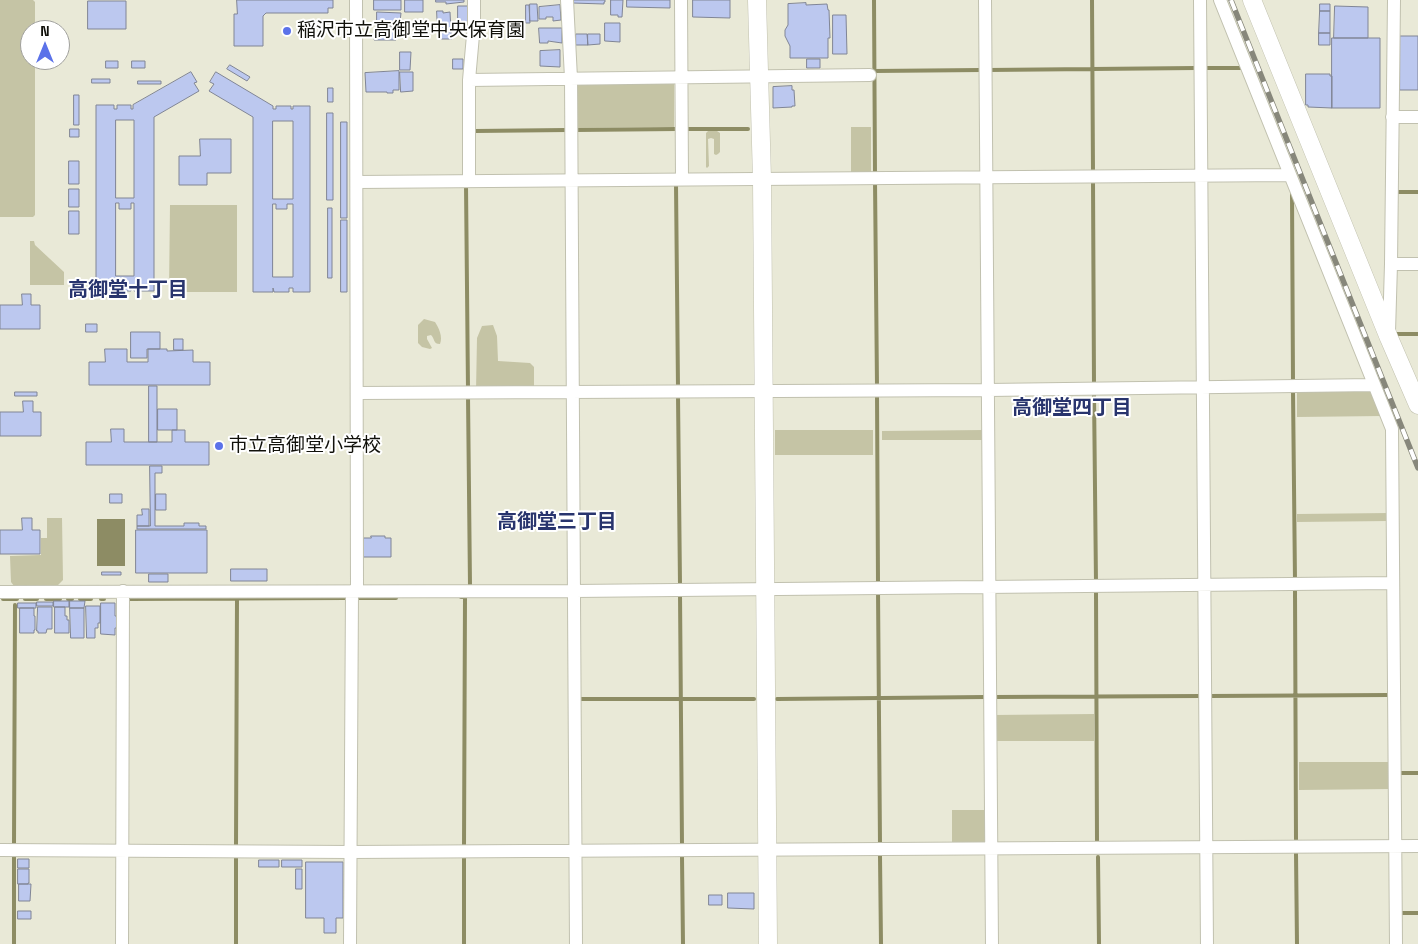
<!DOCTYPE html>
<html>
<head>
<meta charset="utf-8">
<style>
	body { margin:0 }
	#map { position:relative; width:1418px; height:944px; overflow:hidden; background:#e9e9d7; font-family:"Space Grotesk",sans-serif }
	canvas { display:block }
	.north { position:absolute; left:20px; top:20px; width:50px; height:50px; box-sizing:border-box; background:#fff; border:1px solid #a0a09d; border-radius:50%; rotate:0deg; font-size:14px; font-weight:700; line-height:20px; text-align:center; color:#11110b }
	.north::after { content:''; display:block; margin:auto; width:18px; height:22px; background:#5b72e9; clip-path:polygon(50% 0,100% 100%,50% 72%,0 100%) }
</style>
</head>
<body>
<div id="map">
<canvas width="1418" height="944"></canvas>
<div class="north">N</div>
</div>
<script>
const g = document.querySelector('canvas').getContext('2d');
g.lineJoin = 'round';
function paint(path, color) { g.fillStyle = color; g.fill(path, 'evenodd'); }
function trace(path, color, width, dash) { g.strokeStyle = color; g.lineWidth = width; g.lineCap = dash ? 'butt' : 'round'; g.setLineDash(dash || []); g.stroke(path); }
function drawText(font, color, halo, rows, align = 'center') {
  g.font = font + ' "Space Grotesk","Noto Sans JP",sans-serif'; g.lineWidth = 4; g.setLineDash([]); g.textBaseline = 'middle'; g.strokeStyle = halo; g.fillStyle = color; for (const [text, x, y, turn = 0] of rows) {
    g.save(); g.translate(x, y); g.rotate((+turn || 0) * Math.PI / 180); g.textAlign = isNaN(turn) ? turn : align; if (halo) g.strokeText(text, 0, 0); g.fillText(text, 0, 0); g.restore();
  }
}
paint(new Path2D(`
	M 0,0 L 33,0 L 35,2 L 35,30 L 30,30 L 30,60 L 35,60 L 35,215 L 33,217 L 0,217 Z
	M 674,81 L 674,127 L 574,128 L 577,82 Z
	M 851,127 L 871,127 L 871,174 L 851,174 Z
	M 709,130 L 717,131 L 720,133 L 720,152 L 718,154 L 716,155 L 714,154 L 714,139 L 711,138 L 708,139 L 709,166 L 707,168 L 706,167 L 706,133 Z
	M 170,205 L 237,205 L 237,292 L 169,292 Z
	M 30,241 L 34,241 L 35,245 L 64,272 L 64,285 L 30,285 Z
	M 424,319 L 435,322 C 439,328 443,337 440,344 C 433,344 435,339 431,335 L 427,336 L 427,339 L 432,348 L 430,349 L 422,347 L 418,343 L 418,325 Z
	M 493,325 L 497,336 L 498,361 L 530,363 L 534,367 L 534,390 L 476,391 L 477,338 L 482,326 Z
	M 1372,390 L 1382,416 L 1297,417 L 1297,391 Z
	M 775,430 L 873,430 L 873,455 L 775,455 Z
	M 984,430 L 984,440 L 882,440 L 882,431 Z
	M 1389,513 L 1389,521 L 1297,522 L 1297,514 Z
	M 47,518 L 62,518 L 63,580 L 58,585 L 14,586 L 11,582 L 10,556 L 41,555 L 41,538 L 47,538 Z
	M 1094,714 L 1094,741 L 994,741 L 993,715 Z
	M 1299,762 L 1390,762 L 1390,789 L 1299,790 Z
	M 952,810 L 987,810 L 988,840 L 982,845 L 952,845 Z`), '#c5c4a5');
paint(new Path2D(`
	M 97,519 L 125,519 L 125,566 L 97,566 Z`), '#8d8c64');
trace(new Path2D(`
	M 874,0 L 875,173
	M 1092,0 L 1093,173
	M 1204,68 L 1241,68
	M 988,70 L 1196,68
	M 874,71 L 981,70
	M 685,129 L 748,129
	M 575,130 L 677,129
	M 475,131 L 567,130
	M 875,181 L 877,386
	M 1093,181 L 1094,386
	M 676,184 L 678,388
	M 466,185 L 468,390
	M 1292,192 L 1293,383
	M 1396,192 L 1418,192
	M 1397,334 L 1418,334
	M 1293,391 L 1295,581
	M 877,393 L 878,583
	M 1094,393 L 1096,583
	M 678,395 L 680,585
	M 468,396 L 470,586
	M 878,590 L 880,845
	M 1295,590 L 1296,841
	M 1096,591 L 1097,843
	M 680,593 L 682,846
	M 461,597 L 465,597 L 464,847
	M 359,598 L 396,598
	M 3,599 L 17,599
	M 25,599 L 37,599
	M 46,599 L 60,599
	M 68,599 L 72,599
	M 80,599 L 91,599
	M 101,599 L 104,599
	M 130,599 L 345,598
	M 1209,696 L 1389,695
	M 993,697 L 1202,696
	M 579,699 L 754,699
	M 777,699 L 986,697
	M 1399,773 L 1418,773
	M 14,845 L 15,605
	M 236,846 L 237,598
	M 1296,853 L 1297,944
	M 880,856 L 881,944
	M 682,857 L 683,944
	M 1098,857 L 1099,944
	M 1400,913 L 1418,913
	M 14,944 L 14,855
	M 236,944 L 236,856
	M 464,944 L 464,857`), '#8d8c64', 4);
const building = new Path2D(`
	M 237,0 L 333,0 L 333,8 L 328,8 L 328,13 L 266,13 L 263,16 L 263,46 L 234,46 L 234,14 L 237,14 Z
	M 374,0 L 401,0 L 401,10 L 374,10 Z
	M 405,0 L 423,0 L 423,12 L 405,12 Z
	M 436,0 L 464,0 L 464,2 L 446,4 L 446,2 L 436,2 Z
	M 572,0 L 605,0 L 605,2 L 604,2 L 604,4 L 572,3 Z
	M 611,0 L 623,0 L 622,17 L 618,17 L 618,15 L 611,15 Z
	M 627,0 L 670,0 L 670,8 L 627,7 Z
	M 693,0 L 730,0 L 730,18 L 693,17 Z
	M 88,1 L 126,1 L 126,29 L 88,29 Z
	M 806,3 L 806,5 L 827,4 L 828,10 L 829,10 L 830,38 L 828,38 L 828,58 L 790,58 L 790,46 L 785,36 L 785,30 L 788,25 L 788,4 Z
	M 530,4 L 537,4 L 538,21 L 530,21 Z
	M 1320,4 L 1330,4 L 1330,11 L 1320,11 Z
	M 526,5 L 529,5 L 530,23 L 526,23 Z
	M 560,5 L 561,20 L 553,21 L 553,17 L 546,17 L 546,19 L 539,19 L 539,7 Z
	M 458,6 L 470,6 L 470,25 L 458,25 Z
	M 1335,6 L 1368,7 L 1368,38 L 1334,38 Z
	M 437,11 L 443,11 L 443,13 L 450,12 L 451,32 L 438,33 Z
	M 1320,11 L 1330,11 L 1330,33 L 1319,33 Z
	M 377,12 L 401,13 L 400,22 L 391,22 L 391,25 L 377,25 Z
	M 833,15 L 846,15 L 847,54 L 833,54 Z
	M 605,23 L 620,23 L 620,42 L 605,41 Z
	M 376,27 L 396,27 L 396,40 L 374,40 L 374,30 L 376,30 Z
	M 539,28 L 562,28 L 562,43 L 548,41 L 548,43 L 540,43 Z
	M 451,32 L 452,39 L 438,39 L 438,33 Z
	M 1319,33 L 1330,33 L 1330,45 L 1319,45 Z
	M 576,34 L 587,34 L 588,45 L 576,45 Z
	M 588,34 L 600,34 L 600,44 L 588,45 Z
	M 1400,36 L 1418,36 L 1418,90 L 1400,90 Z
	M 1332,38 L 1380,38 L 1380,108 L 1332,108 Z
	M 560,50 L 560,67 L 540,66 L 540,51 Z
	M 400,52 L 411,52 L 410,70 L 400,70 Z
	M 453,59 L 463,59 L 463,69 L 453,69 Z
	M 807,59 L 820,59 L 820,68 L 807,68 Z
	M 106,61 L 118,61 L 118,68 L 106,68 Z
	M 132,61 L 145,61 L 145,68 L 132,68 Z
	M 230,65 L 250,77 L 247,81 L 227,69 Z
	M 399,71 L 399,90 L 393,90 L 393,93 L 387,93 L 387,92 L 366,92 L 365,73 Z
	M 191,72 L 197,82 L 194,83 L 199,91 L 154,117 L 154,291 L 134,291 L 134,287 L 131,287 L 131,291 L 117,291 L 117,287 L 116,287 L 116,292 L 96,292 L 96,105 L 114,105 L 114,109 L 117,109 L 117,105 L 131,105 L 131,109 L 133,109 L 133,105 ZM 116,120 L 134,120 L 134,198 L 116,198 ZM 116,203 L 119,203 L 119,209 L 131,209 L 131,203 L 134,203 L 134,276 L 116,276 Z
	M 216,72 L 273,106 L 273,109 L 276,109 L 276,106 L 291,106 L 291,109 L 293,109 L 293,106 L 310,106 L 310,292 L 293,292 L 293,288 L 289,288 L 289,292 L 274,292 L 273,288 L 273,292 L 253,292 L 253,117 L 209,91 L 214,84 L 210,82 ZM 273,121 L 293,121 L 293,199 L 273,199 ZM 273,204 L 276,204 L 276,209 L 287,209 L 287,204 L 293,204 L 293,277 L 273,277 Z
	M 400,72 L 413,72 L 413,91 L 401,92 Z
	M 1306,74 L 1330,74 L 1330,76 L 1332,76 L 1332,108 L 1308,107 L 1308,105 L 1306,105 Z
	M 92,79 L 110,79 L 110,83 L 92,83 Z
	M 138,81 L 161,81 L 161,84 L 138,84 Z
	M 792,86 L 792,90 L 794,90 L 795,106 L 792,106 L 792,107 L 773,108 L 773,87 Z
	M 328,88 L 333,88 L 333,102 L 328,102 Z
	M 74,95 L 79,95 L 79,125 L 74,125 Z
	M 327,113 L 333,113 L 333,200 L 327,200 Z
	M 341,122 L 347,122 L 347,218 L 341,218 Z
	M 70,129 L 79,129 L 79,137 L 70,137 Z
	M 200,139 L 231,139 L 231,173 L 207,173 L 207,185 L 179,185 L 179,156 L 200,156 Z
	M 69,161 L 79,161 L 79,184 L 69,184 Z
	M 69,189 L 79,189 L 79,207 L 69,207 Z
	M 328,208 L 332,208 L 332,278 L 328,278 Z
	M 69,211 L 79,211 L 79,234 L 69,234 Z
	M 341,220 L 347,220 L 347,292 L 341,292 Z
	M 77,282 L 84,282 L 84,294 L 77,294 Z
	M 22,294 L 31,294 L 31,305 L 40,305 L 40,329 L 0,329 L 0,305 L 22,305 Z
	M 86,324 L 97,324 L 97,332 L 86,332 Z
	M 131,332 L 160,332 L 160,349 L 147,349 L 147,358 L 131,358 Z
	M 174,339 L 183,339 L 183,350 L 174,350 Z
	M 105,349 L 127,349 L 127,362 L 148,362 L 148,349 L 167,349 L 167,351 L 193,350 L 193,362 L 210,362 L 210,385 L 89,385 L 89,362 L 105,362 Z
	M 149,386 L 157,386 L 157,442 L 149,442 Z
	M 15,392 L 37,392 L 37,396 L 15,396 Z
	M 23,401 L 33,401 L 33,412 L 41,412 L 41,436 L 0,436 L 0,412 L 23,412 Z
	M 158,409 L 177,409 L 177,430 L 158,430 Z
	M 111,429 L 124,429 L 124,442 L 172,442 L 172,430 L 185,430 L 185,442 L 209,442 L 209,465 L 86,465 L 86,442 L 111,442 Z
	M 150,466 L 162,466 L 162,473 L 155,473 L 155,526 L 184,526 L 184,523 L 199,523 L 199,526 L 206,526 L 206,529 L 137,529 L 137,526 L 150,526 Z
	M 110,494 L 122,494 L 122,503 L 110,503 Z
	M 156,494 L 166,494 L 166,510 L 156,510 Z
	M 142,509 L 149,509 L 149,526 L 137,526 L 137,515 L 142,515 Z
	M 22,518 L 32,518 L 32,530 L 40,530 L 40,554 L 0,554 L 0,530 L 22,530 Z
	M 136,530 L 207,530 L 207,573 L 136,573 Z
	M 371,536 L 385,536 L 385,538 L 391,538 L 391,557 L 363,557 L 363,538 L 371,538 Z
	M 231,569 L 267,569 L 267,581 L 231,581 Z
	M 102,572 L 121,572 L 121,575 L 102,575 Z
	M 149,574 L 168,574 L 168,582 L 149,582 Z
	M 54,601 L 69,601 L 69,607 L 54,607 Z
	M 70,601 L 85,601 L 84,608 L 70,608 Z
	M 37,602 L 53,602 L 53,606 L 37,606 Z
	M 18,603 L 36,603 L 36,608 L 18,608 Z
	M 101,603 L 115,603 L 115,616 L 118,616 L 118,628 L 115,628 L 115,635 L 101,634 Z
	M 86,606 L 100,606 L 100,623 L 98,623 L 98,628 L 95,628 L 95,638 L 87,638 Z
	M 38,607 L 52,607 L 52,629 L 47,629 L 46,633 L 38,633 L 38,631 L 37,631 Z
	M 55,607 L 65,607 L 65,616 L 67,616 L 67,620 L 69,620 L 69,633 L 55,633 Z
	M 20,608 L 34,608 L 34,616 L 35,616 L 35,630 L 34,630 L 34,633 L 20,633 Z
	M 70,608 L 84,608 L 84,638 L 71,638 Z
	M 18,859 L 29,859 L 29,868 L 18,868 Z
	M 259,860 L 279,860 L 279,867 L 259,867 Z
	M 282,860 L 302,860 L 302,867 L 282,867 Z
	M 306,862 L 343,862 L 343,918 L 336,918 L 336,933 L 324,933 L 324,918 L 306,918 Z
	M 18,869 L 29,869 L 29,883 L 28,883 L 28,884 L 18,884 Z
	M 296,869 L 302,869 L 302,889 L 296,889 Z
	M 19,884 L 31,884 L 30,901 L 19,901 Z
	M 728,893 L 754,893 L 754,909 L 728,908 Z
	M 709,895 L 722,895 L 722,905 L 709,905 Z
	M 18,911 L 31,911 L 31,919 L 18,919 Z`);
paint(building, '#bcc8ef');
trace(building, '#808595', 1);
const street = new Path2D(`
	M 356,0 L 357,591
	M 567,0 L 571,78 L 576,944
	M 681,0 L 682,179
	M 985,0 L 992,944
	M 1200,0 L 1207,944
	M 1220,0 L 1392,429 L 1396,944
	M 469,80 L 870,75
	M 1392,117 L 1418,117
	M 469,181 L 469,80 L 474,24 L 474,0
	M 357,182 L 1289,175
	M 1391,264 L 1418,264
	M 1389,332 L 1391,264 L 1394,0
	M 357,393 L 988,390 L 1374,385
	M 0,592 L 574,591 L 1393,583
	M 0,850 L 350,852 L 1418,846
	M 122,944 L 123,591
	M 350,944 L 352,591`);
const secondary = new Path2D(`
	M 757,0 L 762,179 L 768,944
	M 1252,0 L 1389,338 L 1418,405`);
trace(street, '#c1c1af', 14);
trace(secondary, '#c1c1af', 19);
trace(street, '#fff', 12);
trace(secondary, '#fff', 18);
const rail = new Path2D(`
	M 1231,0 L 1418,468`);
trace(rail, '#87877b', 5.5);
trace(rail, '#fff', 4, [11]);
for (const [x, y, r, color] of [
	[287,31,5,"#5b72e9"],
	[219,446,5,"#5b72e9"]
]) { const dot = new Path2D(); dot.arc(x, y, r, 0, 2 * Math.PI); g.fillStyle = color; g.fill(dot); trace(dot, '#fff', 2); }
drawText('19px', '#11110b', '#fff', [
	["稲沢市立高御堂中央保育園",297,31],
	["市立高御堂小学校",229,446]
], 'left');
drawText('bold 20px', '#28346d', '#fff', [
	["高御堂十丁目",128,291],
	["高御堂四丁目",1072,409],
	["高御堂三丁目",557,523]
]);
</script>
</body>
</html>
